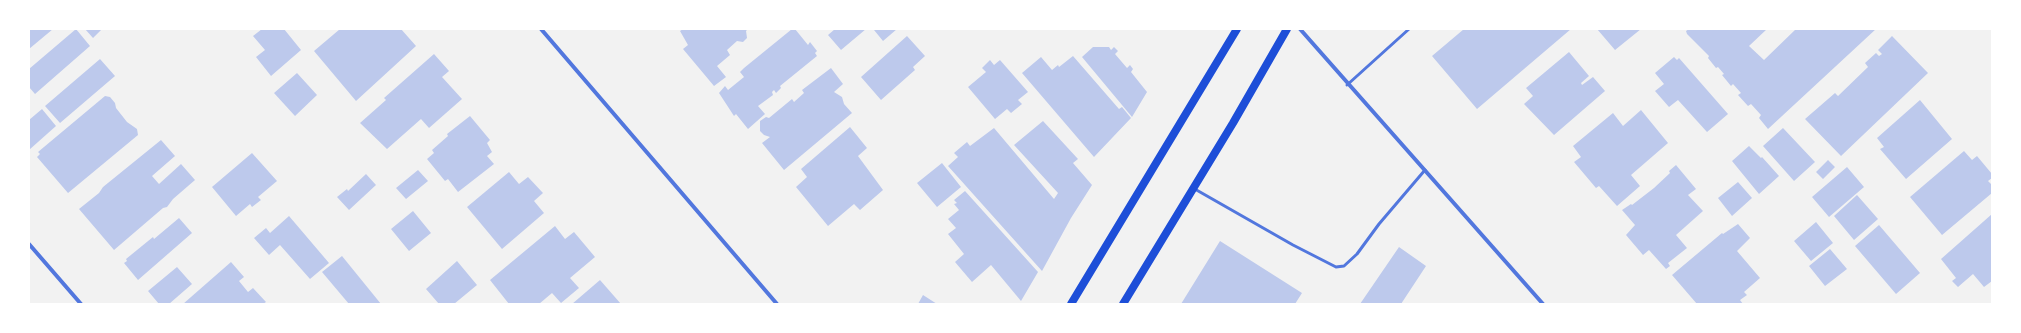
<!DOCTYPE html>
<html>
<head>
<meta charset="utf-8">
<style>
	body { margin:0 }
	#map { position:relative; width:2021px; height:333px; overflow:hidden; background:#f2f2f2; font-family:Ubuntu,sans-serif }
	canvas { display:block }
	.frame { position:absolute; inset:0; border:30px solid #fff; pointer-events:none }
</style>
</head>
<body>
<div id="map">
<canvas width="2021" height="333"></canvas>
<div class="frame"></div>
</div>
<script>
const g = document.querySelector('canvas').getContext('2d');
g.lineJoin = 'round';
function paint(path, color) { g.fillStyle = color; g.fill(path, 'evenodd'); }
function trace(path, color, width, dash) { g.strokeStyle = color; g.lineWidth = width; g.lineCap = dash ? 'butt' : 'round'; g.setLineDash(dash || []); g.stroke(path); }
paint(new Path2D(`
	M 29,29 L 53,29 L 29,49 Z
	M 76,29 L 90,46 L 35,94 L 29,87 L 29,69 Z
	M 85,29 L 102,29 L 93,38 Z
	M 262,29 L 284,29 L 301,50 L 271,76 L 256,57 L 265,50 L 253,36 Z
	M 340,29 L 401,29 L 416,46 L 356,101 L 314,51 Z
	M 683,29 L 748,29 L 746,31 L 747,38 L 743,42 L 737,41 L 727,50 L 730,55 L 717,66 L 726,77 L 714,86 L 683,49 L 688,45 L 680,31 Z
	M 792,29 L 795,29 L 808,45 L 810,42 L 817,51 L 815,53 L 817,56 L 780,86 L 781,88 L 776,93 L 774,90 L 772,92 L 773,95 L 758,106 L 765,114 L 748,129 L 736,114 L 734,116 L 719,93 L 725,86 L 728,90 L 744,77 L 740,72 L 744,68 Z
	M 835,29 L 866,29 L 841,50 L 828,35 Z
	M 875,29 L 897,29 L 883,41 L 874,30 Z
	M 1464,29 L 1571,29 L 1477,109 L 1432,56 Z
	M 1597,29 L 1641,29 L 1615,50 Z
	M 1689,29 L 1767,29 L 1749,46 L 1764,60 L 1796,29 L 1876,29 L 1768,129 L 1759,118 L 1761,115 L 1751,104 L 1748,106 L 1738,95 L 1741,93 L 1733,84 L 1731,86 L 1722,75 L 1724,74 L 1718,67 L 1716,68 L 1708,58 L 1709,56 L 1687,34 L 1686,31 Z
	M 907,36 L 925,56 L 913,67 L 915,70 L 881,100 L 861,77 Z
	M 1892,36 L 1928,73 L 1841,156 L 1805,119 L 1835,93 L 1838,96 L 1868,67 L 1865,63 L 1876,53 L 1879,56 L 1882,54 L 1878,50 Z
	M 1093,47 L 1109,47 L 1111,50 L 1114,47 L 1118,51 L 1115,54 L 1127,68 L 1130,65 L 1133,69 L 1131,72 L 1147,92 L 1132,117 L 1082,57 Z
	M 1569,52 L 1589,76 L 1581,83 L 1582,85 L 1593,77 L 1605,91 L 1554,135 L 1524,104 L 1533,96 L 1526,88 Z
	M 434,54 L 449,71 L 442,77 L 462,99 L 429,128 L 421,119 L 387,149 L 360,123 L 386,100 L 384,98 Z
	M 1073,56 L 1119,109 L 1122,107 L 1131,118 L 1094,157 L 1022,73 L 1041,57 L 1052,70 L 1058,65 L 1059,67 Z
	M 1674,57 L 1677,60 L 1679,58 L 1728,114 L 1707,132 L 1678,100 L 1669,107 L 1655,91 L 1664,84 L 1655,73 Z
	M 100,59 L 115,76 L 60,123 L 45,106 Z
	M 990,60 L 994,65 L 1000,60 L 1028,92 L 1018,100 L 1022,104 L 1011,113 L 1007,109 L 995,119 L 968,87 L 986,72 L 982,68 Z
	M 831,68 L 843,84 L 834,92 L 842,97 L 844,104 L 852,113 L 784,170 L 762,143 L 770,137 L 764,135 L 760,131 L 760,121 L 766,117 L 769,118 L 792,99 L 794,102 L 804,93 L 802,90 Z
	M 297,73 L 317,95 L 295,116 L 274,93 Z
	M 105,96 L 110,97 L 115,103 L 116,108 L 127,122 L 137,129 L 138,135 L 68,193 L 37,157 L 40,154 L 38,152 Z
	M 1920,100 L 1952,139 L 1906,179 L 1880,149 L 1884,147 L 1877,138 Z
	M 42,109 L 56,126 L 29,150 L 29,120 Z
	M 1641,110 L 1668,143 L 1631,175 L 1640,186 L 1617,206 L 1599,186 L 1596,188 L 1574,162 L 1581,157 L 1573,146 L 1613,113 L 1623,126 Z
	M 470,116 L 490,140 L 487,143 L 492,152 L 487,156 L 494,164 L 458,192 L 448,179 L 445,181 L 427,159 L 434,153 L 432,150 L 448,136 L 447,134 Z
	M 1043,121 L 1078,159 L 1073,163 L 1092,185 L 1071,218 L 1042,271 L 948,166 L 958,157 L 954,153 L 967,142 L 970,146 L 994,128 L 1054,199 L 1058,193 L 1014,145 Z
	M 850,127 L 867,148 L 858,156 L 883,190 L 860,210 L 854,204 L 828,226 L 796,187 L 807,177 L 801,169 Z
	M 1783,128 L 1815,162 L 1794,181 L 1763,146 Z
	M 161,140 L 175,156 L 152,176 L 159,184 L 181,164 L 195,180 L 173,199 L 167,207 L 163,208 L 114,250 L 79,209 L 99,193 L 103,187 Z
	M 1749,146 L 1761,158 L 1762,157 L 1779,176 L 1759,194 L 1732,161 Z
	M 1964,151 L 1972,160 L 1977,156 L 1992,174 L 1992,178 L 1988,181 L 1992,185 L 1992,193 L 1942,235 L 1910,197 Z
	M 252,153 L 277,181 L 258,197 L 261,200 L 252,207 L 250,204 L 236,216 L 212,187 Z
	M 1828,160 L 1835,167 L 1823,179 L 1816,172 Z
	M 942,163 L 961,187 L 937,207 L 917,183 Z
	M 1676,165 L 1696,189 L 1688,195 L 1703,211 L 1676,235 L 1687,248 L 1668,263 L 1670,266 L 1666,269 L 1649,250 L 1643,255 L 1626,235 L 1635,225 L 1622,210 L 1631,204 L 1632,205 L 1654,188 L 1670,173 L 1669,171 Z
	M 1847,167 L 1864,187 L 1829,217 L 1812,197 Z
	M 418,170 L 428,181 L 406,199 L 396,188 Z
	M 509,172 L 519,184 L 528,177 L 543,193 L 534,201 L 544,213 L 502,249 L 467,207 Z
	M 366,174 L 376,185 L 349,210 L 337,197 L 347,189 L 348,191 Z
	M 1738,182 L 1752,198 L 1732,216 L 1718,198 Z
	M 965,191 L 1038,272 L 1021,301 L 991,265 L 972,282 L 955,262 L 964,254 L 948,234 L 956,228 L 948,219 L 959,210 L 954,204 L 957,203 L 954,200 Z
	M 1857,195 L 1878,219 L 1854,240 L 1834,216 Z
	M 413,211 L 431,233 L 409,251 L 391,229 Z
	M 1992,214 L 1992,281 L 1984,287 L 1973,274 L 1958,287 L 1952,281 L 1956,278 L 1941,259 Z
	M 289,216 L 329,263 L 310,279 L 280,245 L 269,255 L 254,238 L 266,228 L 270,233 Z
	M 179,218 L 192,233 L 138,280 L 124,263 L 127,261 L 126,259 L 153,237 L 154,239 Z
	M 1816,222 L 1833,243 L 1811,261 L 1794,241 Z
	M 1738,224 L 1750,238 L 1737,251 L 1760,278 L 1744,292 L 1747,295 L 1740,300 L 1743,304 L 1697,304 L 1672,275 L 1722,233 L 1723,234 Z
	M 1879,225 L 1920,273 L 1896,294 L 1855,246 Z
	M 555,226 L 565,239 L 574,232 L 595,257 L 570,278 L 579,288 L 561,303 L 552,293 L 539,304 L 509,304 L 490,280 Z
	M 1220,241 L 1302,293 L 1295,304 L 1181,304 Z
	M 1399,247 L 1426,266 L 1401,304 L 1360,304 Z
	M 1830,249 L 1847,269 L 1825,286 L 1809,266 Z
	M 342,256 L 381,304 L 349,304 L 322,272 Z
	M 457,261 L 477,285 L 454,304 L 439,304 L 426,289 Z
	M 231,262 L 244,277 L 239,281 L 248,292 L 253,288 L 266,302 L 263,304 L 183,304 Z
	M 177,267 L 192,284 L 169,304 L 159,304 L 148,291 Z
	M 600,280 L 621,304 L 572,304 Z
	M 923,295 L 937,304 L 918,304 Z`), '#bdc9ec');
trace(new Path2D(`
	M 1347,85 L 1409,29
	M 1193,188 L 1293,245 L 1336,267 L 1344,266 L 1357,254 L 1379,224 L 1425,170`), '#5277de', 3);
trace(new Path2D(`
	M 541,29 L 777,304
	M 1300,29 L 1543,304
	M 29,244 L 81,304`), '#5277de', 4);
trace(new Path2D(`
	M 1071,304 L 1237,29
	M 1123,304 L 1233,123 L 1287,29`), '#1d4ed8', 8);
</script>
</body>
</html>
